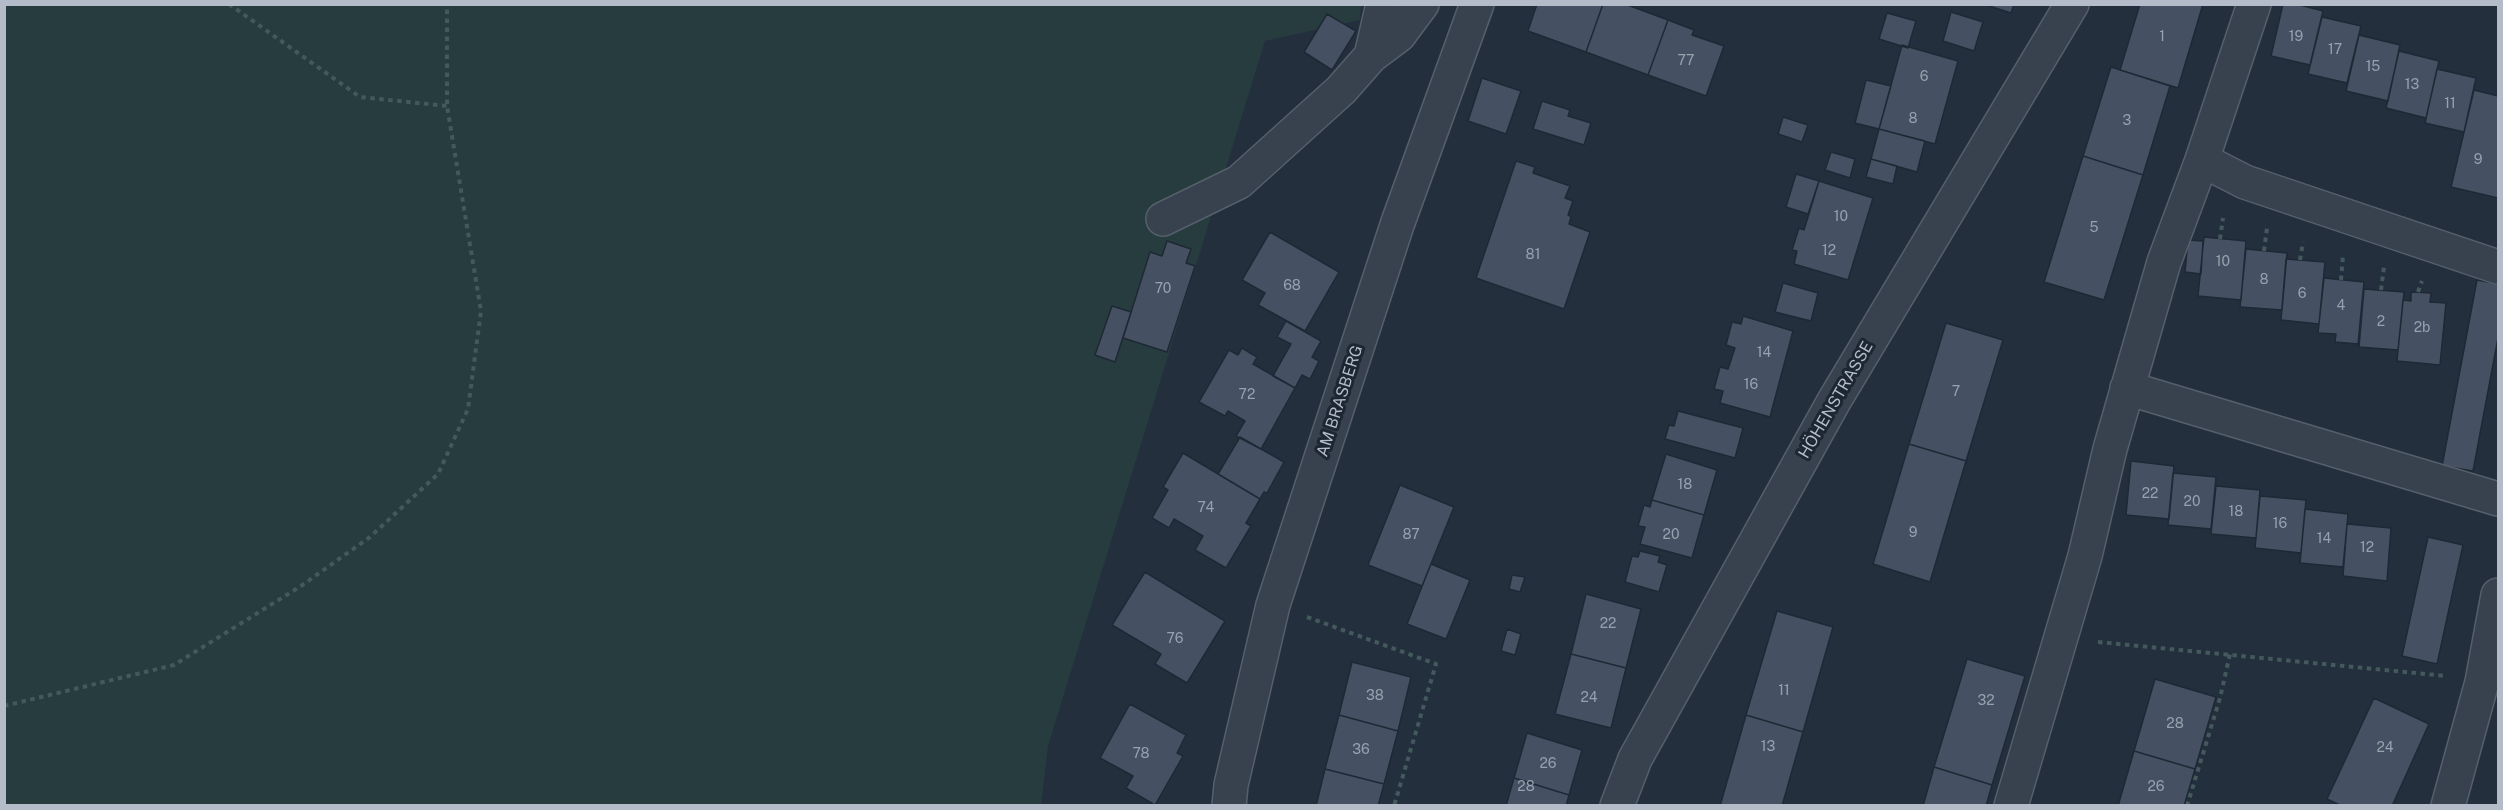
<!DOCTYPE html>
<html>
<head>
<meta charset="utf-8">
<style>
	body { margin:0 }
	#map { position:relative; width:2503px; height:810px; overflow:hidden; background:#242f3e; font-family:"Public Sans",sans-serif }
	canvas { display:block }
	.frame { position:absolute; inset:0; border:6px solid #b4bcc9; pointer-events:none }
</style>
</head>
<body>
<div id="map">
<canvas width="2503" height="810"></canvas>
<div class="frame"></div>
</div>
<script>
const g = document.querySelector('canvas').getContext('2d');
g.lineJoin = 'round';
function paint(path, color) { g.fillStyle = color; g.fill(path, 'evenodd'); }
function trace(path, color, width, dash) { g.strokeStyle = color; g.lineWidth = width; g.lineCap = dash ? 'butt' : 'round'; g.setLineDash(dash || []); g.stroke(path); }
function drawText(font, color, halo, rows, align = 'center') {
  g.font = font + ' "Public Sans",sans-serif'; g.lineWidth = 6; g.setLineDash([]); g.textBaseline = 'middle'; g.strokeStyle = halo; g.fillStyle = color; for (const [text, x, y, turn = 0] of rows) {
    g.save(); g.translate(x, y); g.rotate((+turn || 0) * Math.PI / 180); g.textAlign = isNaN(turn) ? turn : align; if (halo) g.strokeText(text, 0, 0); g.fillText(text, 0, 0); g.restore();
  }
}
paint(new Path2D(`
	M 5,5 L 1361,5 L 1360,20 L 1265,41 L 1048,746 L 1041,805 L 5,806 Z`), '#263c3f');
const building = new Path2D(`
	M 1537,4 L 1603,4 L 1586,52 L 1528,31 Z
	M 1603,4 L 1625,4 L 1668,20 L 1648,75 L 1586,52 Z
	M 1983,4 L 2014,4 L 2011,13 Z
	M 2140,4 L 2203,4 L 2178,88 L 2120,70 Z
	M 2283,4 L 2296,4 L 2323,11 L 2310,65 L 2271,56 Z
	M 1951,12 L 1983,22 L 1974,51 L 1943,41 Z
	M 1887,13 L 1916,21 L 1908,48 L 1879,39 Z
	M 1327,14 L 1356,31 L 1332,70 L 1304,52 Z
	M 2322,17 L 2361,26 L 2347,83 L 2308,74 Z
	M 1668,20 L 1694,30 L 1692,35 L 1724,46 L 1706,96 L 1648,75 Z
	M 2359,35 L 2400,45 L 2388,101 L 2346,91 Z
	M 1902,45 L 1958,61 L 1935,144 L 1879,129 Z
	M 2399,51 L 2439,61 L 2426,118 L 2386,108 Z
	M 2111,67 L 2170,86 L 2143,175 L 2083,156 Z
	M 2437,69 L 2476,78 L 2464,132 L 2425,123 Z
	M 1482,78 L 1521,91 L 1506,134 L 1468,121 Z
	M 1866,80 L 1891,86 L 1879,129 L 1855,123 Z
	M 2474,90 L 2498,96 L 2498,198 L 2451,187 Z
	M 1542,101 L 1570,110 L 1568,116 L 1591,123 L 1584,145 L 1533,129 Z
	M 1783,117 L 1808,125 L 1802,142 L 1778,134 Z
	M 1879,129 L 1925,141 L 1917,172 L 1871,159 Z
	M 1831,152 L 1855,159 L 1850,178 L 1825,170 Z
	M 2083,156 L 2143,175 L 2104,300 L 2044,282 Z
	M 1871,159 L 1897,166 L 1893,184 L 1866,177 Z
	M 1516,161 L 1535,167 L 1533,173 L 1570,186 L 1565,198 L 1573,201 L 1568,215 L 1571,217 L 1569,224 L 1590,232 L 1564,309 L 1476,278 Z
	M 1796,174 L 1819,181 L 1808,214 L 1786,207 Z
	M 1819,181 L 1873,198 L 1848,280 L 1794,264 L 1797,251 L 1792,250 L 1799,228 L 1804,230 Z
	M 1270,232 L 1339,272 L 1305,331 L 1258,305 L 1265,293 L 1242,280 Z
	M 2204,237 L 2246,241 L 2241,300 L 2198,296 Z
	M 2188,240 L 2203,241 L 2201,274 L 2185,272 Z
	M 1167,241 L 1191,249 L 1186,263 L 1195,266 L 1167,352 L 1123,338 L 1150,252 L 1162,256 Z
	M 2246,249 L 2287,253 L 2282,310 L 2240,307 Z
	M 2286,259 L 2325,262 L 2319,324 L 2281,320 Z
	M 2324,278 L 2364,282 L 2358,344 L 2335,342 L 2336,334 L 2318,333 Z
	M 2477,280 L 2498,284 L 2498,338 L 2473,471 L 2442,466 Z
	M 1783,283 L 1818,293 L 1811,321 L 1775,312 Z
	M 2364,289 L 2404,292 L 2398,350 L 2359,347 Z
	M 2411,292 L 2431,293 L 2430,302 L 2446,303 L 2440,365 L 2397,361 L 2403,300 L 2411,301 Z
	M 1112,306 L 1131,312 L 1115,362 L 1095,355 Z
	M 1743,316 L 1793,331 L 1770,417 L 1720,403 L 1723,391 L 1714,389 L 1720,367 L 1728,369 L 1735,348 L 1726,345 L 1732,322 L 1741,324 Z
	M 1286,321 L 1321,341 L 1312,357 L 1319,361 L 1310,379 L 1302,375 L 1295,388 L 1273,376 L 1291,344 L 1277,337 Z
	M 1946,323 L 2003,340 L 1966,461 L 1909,444 Z
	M 1242,348 L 1257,357 L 1253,364 L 1295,388 L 1261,449 L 1236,436 L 1245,421 L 1228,411 L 1225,416 L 1199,402 L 1229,350 L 1238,355 Z
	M 1678,411 L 1743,428 L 1735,458 L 1665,439 L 1669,425 L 1674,426 Z
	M 1240,437 L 1284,462 L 1267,493 L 1264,492 L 1260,499 L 1218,474 Z
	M 1909,444 L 1966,461 L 1930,582 L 1873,564 Z
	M 1183,453 L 1260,499 L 1246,523 L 1251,526 L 1226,568 L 1195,550 L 1203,536 L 1174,519 L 1169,528 L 1152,518 L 1168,490 L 1163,487 Z
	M 1666,454 L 1717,470 L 1704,515 L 1652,500 Z
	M 2131,461 L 2174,466 L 2169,519 L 2126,515 Z
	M 2173,473 L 2216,477 L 2211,529 L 2168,525 Z
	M 1400,485 L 1454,507 L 1422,586 L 1368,565 Z
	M 2216,486 L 2260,490 L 2256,538 L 2211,534 Z
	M 2260,496 L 2306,500 L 2301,553 L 2255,548 Z
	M 1652,500 L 1704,515 L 1692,558 L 1640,544 L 1645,527 L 1638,526 L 1644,505 L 1650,507 Z
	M 2305,509 L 2348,514 L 2343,567 L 2300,563 Z
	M 2347,524 L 2391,528 L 2387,581 L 2343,576 Z
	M 2428,537 L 2463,545 L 2437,664 L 2402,656 Z
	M 1640,551 L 1660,556 L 1658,562 L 1667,565 L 1659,592 L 1625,582 L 1632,556 L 1638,557 Z
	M 1431,564 L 1470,580 L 1446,639 L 1407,624 Z
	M 1145,572 L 1225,621 L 1187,683 L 1155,664 L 1161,654 L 1112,625 Z
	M 1512,575 L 1525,577 L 1520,592 L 1509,589 Z
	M 1586,594 L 1641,609 L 1626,668 L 1571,654 Z
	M 1777,611 L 1833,627 L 1803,732 L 1746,715 Z
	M 1507,629 L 1521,634 L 1515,655 L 1501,651 Z
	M 1571,654 L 1626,668 L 1611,728 L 1555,714 Z
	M 1967,659 L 2025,676 L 1992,785 L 1934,767 Z
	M 1352,662 L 1411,677 L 1398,731 L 1339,715 Z
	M 2155,679 L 2216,697 L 2195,769 L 2134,751 Z
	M 2374,698 L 2429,724 L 2392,806 L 2342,806 L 2327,799 Z
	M 1130,704 L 1186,735 L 1177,753 L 1183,756 L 1155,805 L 1126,788 L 1133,776 L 1100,758 Z
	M 1339,715 L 1398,731 L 1384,784 L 1325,769 Z
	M 1746,715 L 1803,732 L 1782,806 L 1720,806 Z
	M 1527,733 L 1582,750 L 1569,795 L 1514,778 Z
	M 2134,751 L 2195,769 L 2184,806 L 2118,806 Z
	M 1934,767 L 1992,785 L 1986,806 L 1923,806 Z
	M 1325,769 L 1384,784 L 1378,806 L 1316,806 Z
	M 1514,778 L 1569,795 L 1566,806 L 1506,806 Z`);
paint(building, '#455162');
trace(building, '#1f2835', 1.5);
const minor = new Path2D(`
	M 1371,56 L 1399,35 L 1422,4
	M 2202,160 L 2245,182 L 2498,267
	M 1163,219 L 1239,182 L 1341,90 L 1371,56 L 1383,4
	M 2127,388 L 2498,499
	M 1229,806 L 1231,785 L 1273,605 L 1397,225 L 1477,4
	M 1617,806 L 1635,759 L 1834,401 L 2072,4
	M 2011,806 L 2085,556 L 2110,449 L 2164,262 L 2202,160 L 2254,4
	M 2448,806 L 2482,682 L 2498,595`);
trace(minor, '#565f6c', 36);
trace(new Path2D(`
	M 229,4 L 360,97 L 447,106
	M 2220,239 L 2223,218
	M 2264,251 L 2267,228
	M 2300,260 L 2303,242
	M 2341,280 L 2343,255
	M 2381,290 L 2384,267
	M 2418,292 L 2422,281
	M 1307,617 L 1436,664 L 1394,806
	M 2098,642 L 2446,676
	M 4,706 L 174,665 L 301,586 L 370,537 L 438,474 L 468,409 L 481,311 L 447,106 L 447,4
	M 2187,806 L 2220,698 L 2230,654`), '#44595c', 4, [4.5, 4.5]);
trace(minor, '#38414e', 33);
drawText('14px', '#98a1af', null, [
	["1",2162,37],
	["19",2296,37],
	["17",2335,50],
	["77",1686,61],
	["15",2373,67],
	["6",1924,77],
	["13",2412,85],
	["11",2450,104],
	["8",1913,119],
	["3",2127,121],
	["9",2478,160],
	["10",1841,217],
	["5",2094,228],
	["12",1829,251],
	["81",1533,255],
	["10",2223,262],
	["8",2264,280],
	["68",1292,286],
	["70",1163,289],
	["6",2302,294],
	["4",2341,306],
	["2",2381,322],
	["2b",2422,328],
	["14",1764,353],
	["16",1751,385],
	["7",1956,392],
	["72",1247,395],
	["18",1685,485],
	["22",2150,494],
	["20",2192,502],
	["74",1206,508],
	["18",2236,512],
	["16",2280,524],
	["9",1913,533],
	["87",1411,535],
	["20",1671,535],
	["14",2324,539],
	["12",2367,548],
	["22",1608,624],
	["76",1175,639],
	["11",1784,691],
	["38",1375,696],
	["24",1589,698],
	["32",1986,701],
	["28",2175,724],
	["13",1768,747],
	["24",2385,748],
	["36",1361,750],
	["78",1141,754],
	["26",1548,764],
	["28",1526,787],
	["26",2156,787]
]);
drawText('16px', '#b4bcc9', '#1d2633', [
	["HÖHENSTRASSE",1836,400,-60],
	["AM BRASBERG",1340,401,-72]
]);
</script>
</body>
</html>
